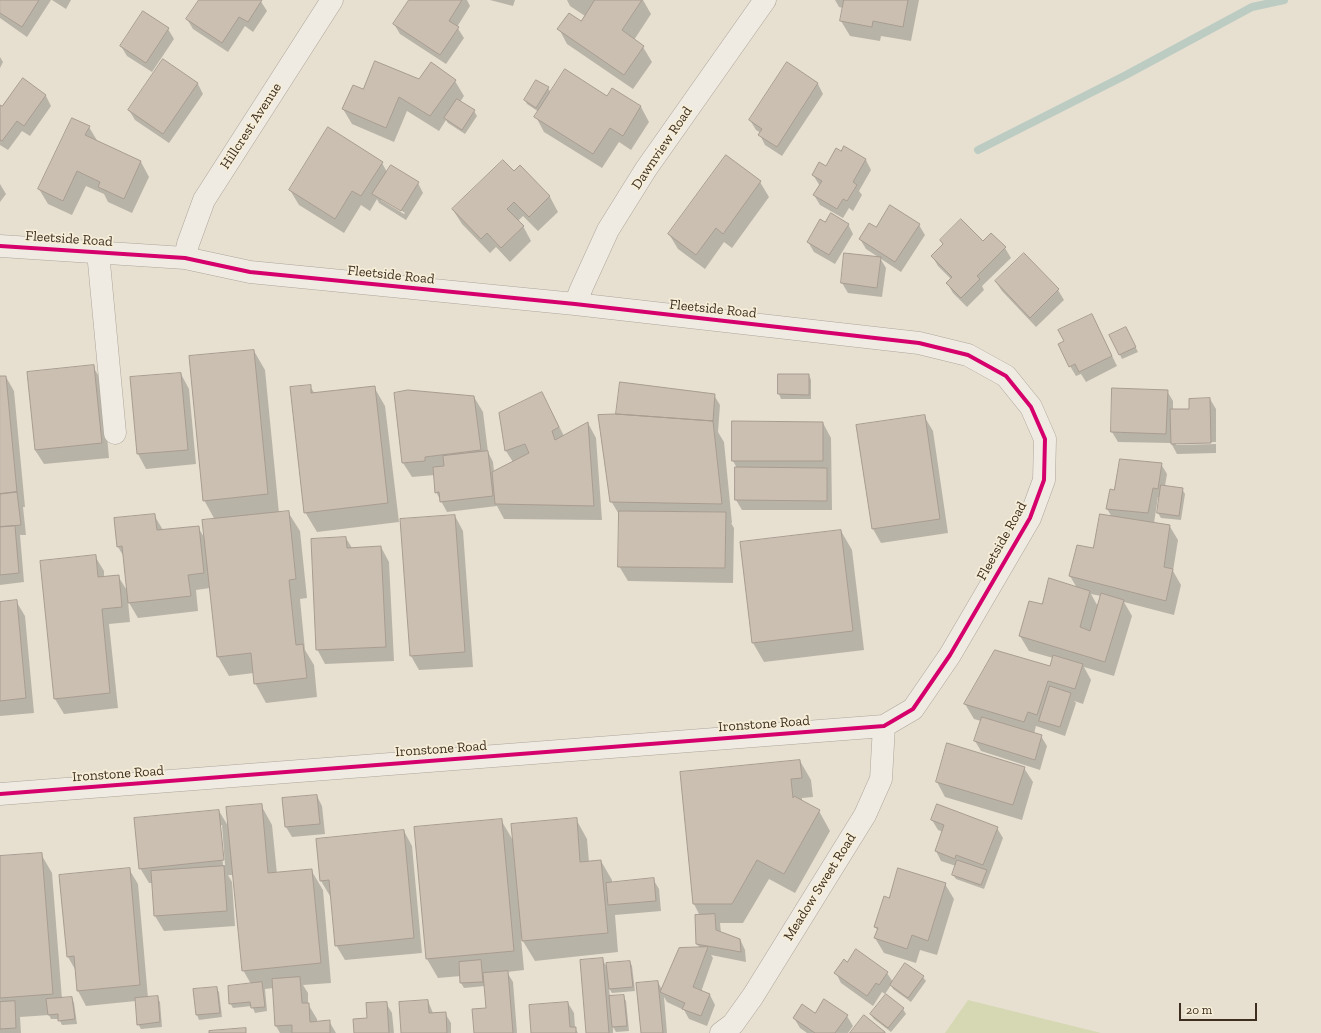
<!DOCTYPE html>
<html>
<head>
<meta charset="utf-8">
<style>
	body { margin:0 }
	#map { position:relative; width:1321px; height:1033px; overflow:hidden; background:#e7e0d1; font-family:"Zilla Slab",serif }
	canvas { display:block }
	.scale { position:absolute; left:1179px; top:1003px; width:78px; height:18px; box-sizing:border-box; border:2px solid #3d2e20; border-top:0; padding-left:5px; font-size:12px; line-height:14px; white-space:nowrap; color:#3d2e20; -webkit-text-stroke:3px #f7eed8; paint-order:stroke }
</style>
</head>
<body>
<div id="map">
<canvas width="1321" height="1033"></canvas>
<div class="scale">20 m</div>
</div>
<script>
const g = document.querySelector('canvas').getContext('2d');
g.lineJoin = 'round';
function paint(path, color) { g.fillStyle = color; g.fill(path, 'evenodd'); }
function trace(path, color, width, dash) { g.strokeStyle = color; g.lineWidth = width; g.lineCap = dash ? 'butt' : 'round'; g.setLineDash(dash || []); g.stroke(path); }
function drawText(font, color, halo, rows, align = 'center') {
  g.font = font + ' "Zilla Slab",serif'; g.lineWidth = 3.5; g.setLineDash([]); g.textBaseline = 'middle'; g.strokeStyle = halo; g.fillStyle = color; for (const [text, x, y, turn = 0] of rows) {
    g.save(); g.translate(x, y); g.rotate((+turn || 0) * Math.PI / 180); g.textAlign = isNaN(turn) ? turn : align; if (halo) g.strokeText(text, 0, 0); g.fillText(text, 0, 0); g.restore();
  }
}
paint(new Path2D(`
	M 968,1000 L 1101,1033 L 945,1033 Z`), '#d6d7b3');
paint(new Path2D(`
	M 0,0 L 51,0 L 27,37 L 0,18 Z
	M 52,0 L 71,0 L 66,9 Z
	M 200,0 L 260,0 L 267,11 L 253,32 L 245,26 L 228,52 L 193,29 L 187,19 Z
	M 410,0 L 467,0 L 470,6 L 457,27 L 464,38 L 446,64 L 400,34 L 394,24 Z
	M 490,0 L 515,0 L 513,6 Z
	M 567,0 L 643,0 L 651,14 L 634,40 L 643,47 L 652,62 L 633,89 L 567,44 L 559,29 L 581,22 L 585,16 L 570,6 Z
	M 835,0 L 919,0 L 911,41 L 881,36 L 880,41 L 850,36 L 841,21 L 843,8 L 839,7 Z
	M 168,29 L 174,39 L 152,72 L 127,56 L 121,46 Z
	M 0,57 L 3,62 L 0,68 Z
	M 163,60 L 198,84 L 203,94 L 169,143 L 135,120 L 129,110 Z
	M 787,64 L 818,84 L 823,94 L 782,156 L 765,145 L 760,135 L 761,133 L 756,130 L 750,120 Z
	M 23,80 L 46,96 L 51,106 L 30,136 L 22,131 L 8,150 L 0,145 L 0,106 L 3,108 Z
	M 419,81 L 455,81 L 464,96 L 460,102 L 474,111 L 477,116 L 465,134 L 448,123 L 446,120 L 439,131 L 407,111 L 394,142 L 352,124 L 343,109 L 364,91 Z
	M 548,88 L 551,93 L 607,98 L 613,89 L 641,107 L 649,122 L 631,150 L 619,142 L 602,168 L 544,132 L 536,117 L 539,112 L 527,104 L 525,100 Z
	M 89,127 L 98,142 L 141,162 L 149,177 L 132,213 L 108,202 L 104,194 L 86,186 L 72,215 L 48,204 L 39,189 Z
	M 844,147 L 866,160 L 871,170 L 859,191 L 862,195 L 853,211 L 849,208 L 843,218 L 820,205 L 814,195 L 820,186 L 813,175 L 826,168 L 841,152 Z
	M 382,163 L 387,172 L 418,183 L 423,193 L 406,220 L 379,203 L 377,199 L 370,211 L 361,205 L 344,233 L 299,205 L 290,190 ZM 381,197 L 405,213 L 404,214 L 381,200 Z
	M 520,167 L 550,197 L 558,212 L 538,231 L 523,216 L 518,221 L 523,226 L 531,241 L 510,262 L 496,247 L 490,253 L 462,224 L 453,210 L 514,173 Z
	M 760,182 L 769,197 L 732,248 L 724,242 L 705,269 L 678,249 L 669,234 Z
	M 0,184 L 6,194 L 0,202 Z
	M 826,223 L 848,224 L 853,234 L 835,264 L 814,252 L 808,242 Z
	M 919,225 L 925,235 L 901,272 L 866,249 L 860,239 L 876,228 Z
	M 983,243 L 1005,248 L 1011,258 L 982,286 L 984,290 L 967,307 L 953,293 L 947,283 L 951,279 L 938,266 L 932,256 L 944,245 Z
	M 1024,254 L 1058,290 L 1064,300 L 1036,327 L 1002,291 L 996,282 Z
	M 880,258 L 886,268 L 882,297 L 848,293 L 842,283 Z
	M 1097,325 L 1117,366 L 1086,382 L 1081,374 L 1076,376 L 1070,366 Z
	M 1128,332 L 1138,352 L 1122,359 L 1110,335 Z
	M 254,351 L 265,370 L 279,513 L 288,512 L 300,531 L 307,598 L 300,599 L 305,650 L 314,665 L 317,697 L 266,703 L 255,683 L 254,673 L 229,676 L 218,657 L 210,588 L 196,590 L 198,611 L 138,618 L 128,601 L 130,622 L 109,624 L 118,708 L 64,714 L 55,699 L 41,562 L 95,556 L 104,571 L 104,577 L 118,576 L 128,592 L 124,557 L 118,547 L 154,515 L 163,530 L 198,527 L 205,539 L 215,520 L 204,500 Z
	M 93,367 L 102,381 L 109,458 L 44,464 L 35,450 Z
	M 181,374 L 189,389 L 196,464 L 146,469 L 138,454 Z
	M 809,375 L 811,380 L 811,399 L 781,399 L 779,394 Z
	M 0,377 L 6,377 L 14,391 L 25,507 L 23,507 L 26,535 L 20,535 L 24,582 L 0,585 Z
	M 310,386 L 315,394 L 374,387 L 385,406 L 399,522 L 317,532 L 305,512 Z
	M 1167,391 L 1173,401 L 1173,410 L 1190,410 L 1210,399 L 1216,409 L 1216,442 L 1176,443 L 1176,445 L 1216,444 L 1216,453 L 1177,454 L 1171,443 L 1118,442 L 1112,432 Z
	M 714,395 L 720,405 L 718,432 L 724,442 L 732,523 L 731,523 L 734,528 L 733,583 L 628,581 L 619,566 L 620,516 L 611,501 L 617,415 Z
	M 474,397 L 483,412 L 488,452 L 493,462 L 494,472 L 513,462 L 506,451 L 550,408 L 564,436 L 588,423 L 596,438 L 602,520 L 504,519 L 497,506 L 447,512 L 436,492 L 435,475 L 412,477 L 403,463 Z
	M 924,416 L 933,431 L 948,533 L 881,543 L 873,529 Z
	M 823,423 L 831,438 L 832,510 L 742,510 L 736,500 L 737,468 L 733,461 Z
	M 1161,464 L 1167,474 L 1165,486 L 1182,489 L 1185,494 L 1181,520 L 1161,518 L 1158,513 L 1160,497 L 1158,497 L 1154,523 L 1169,525 L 1178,540 L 1173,571 L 1181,585 L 1174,615 L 1124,602 L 1132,616 L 1114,676 L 1084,667 L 1091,680 L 1083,704 L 1074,701 L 1076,703 L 1065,736 L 1036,726 L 1034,734 L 1041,736 L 1047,746 L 1040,770 L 981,751 L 975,741 L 981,721 L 974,719 L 965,704 L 1050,668 L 1053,658 L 1029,651 L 1020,636 L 1042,605 L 1077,588 L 1070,576 L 1094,550 L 1112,517 L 1107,509 L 1115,491 ZM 1091,594 L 1101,596 L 1098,606 L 1096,603 Z
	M 455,516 L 463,531 L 473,667 L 419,670 L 411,656 Z
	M 841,531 L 852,550 L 864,650 L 764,662 L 753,643 Z
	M 346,538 L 352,548 L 381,547 L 389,562 L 394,661 L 325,664 L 317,649 Z
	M 16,601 L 25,616 L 34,713 L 0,716 L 0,603 Z
	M 800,761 L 811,780 L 813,797 L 802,798 L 802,802 L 819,811 L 830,831 L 795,893 L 769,879 L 743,923 L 720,923 L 721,933 L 740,939 L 745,950 L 746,962 L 711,955 L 713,958 L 701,992 L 710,995 L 715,1005 L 707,1026 L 689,1019 L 684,1010 L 667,1002 L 664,997 L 667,1033 L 642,1033 L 658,982 L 662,990 L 700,948 L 697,944 L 700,916 L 694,904 L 681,773 Z
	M 1024,768 L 1033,782 L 1022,820 L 945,797 L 937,782 Z
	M 317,796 L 322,806 L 325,834 L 292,837 L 286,827 L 283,799 Z
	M 261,805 L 272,825 L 277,874 L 311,870 L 323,890 L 331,983 L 303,985 L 308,993 L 308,1004 L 317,1019 L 317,1022 L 329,1021 L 336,1033 L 280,1033 L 276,1026 L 274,988 L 265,989 L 267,1011 L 255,1013 L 252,1006 L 233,1008 L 230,1003 L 251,984 L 243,970 L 234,875 L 228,875 L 232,882 L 235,926 L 164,931 L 155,916 L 153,883 L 149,883 L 140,868 L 219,811 L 230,829 ZM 220,825 L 222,825 L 225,865 L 223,865 Z
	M 576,819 L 587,839 L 589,862 L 601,861 L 612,880 L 612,883 L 653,879 L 659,889 L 661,911 L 615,915 L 618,952 L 535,961 L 521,938 L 524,970 L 507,972 L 513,982 L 517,1033 L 475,1033 L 487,1009 L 485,986 L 464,988 L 461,983 L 461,976 L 438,978 L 427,959 L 415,828 L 501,820 L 514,842 Z
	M 932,820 L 997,828 L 1003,838 L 984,889 L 956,879 L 953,875 L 956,866 L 941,861 L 936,851 L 943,832 L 938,830 Z
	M 404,831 L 412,846 L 422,953 L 345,960 L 336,945 L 331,896 L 330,896 L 321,881 L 317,840 Z
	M 41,854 L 52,873 L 62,999 L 72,998 L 74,1003 L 77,1024 L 62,1025 L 59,1019 L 51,1019 L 49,1015 L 20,1017 L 21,1033 L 0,1033 L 0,857 Z
	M 129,869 L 138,884 L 148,998 L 157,997 L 160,1002 L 162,1027 L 141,1029 L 138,1024 L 136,1001 L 86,1006 L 78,991 L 76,971 L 68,957 Z
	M 945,884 L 954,899 L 937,955 L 920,950 L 916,963 L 884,953 L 875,938 L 878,931 L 875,927 L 890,899 Z
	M 602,959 L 608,969 L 630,962 L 632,966 L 635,991 L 612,993 L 609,988 L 610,997 L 623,996 L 626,1001 L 629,1031 L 616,1032 L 613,1027 L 613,1033 L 587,1033 Z
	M 847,963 L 887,973 L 893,982 L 923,977 L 926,981 L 911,1002 L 893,989 L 891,985 L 885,994 L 882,992 L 873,1006 L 841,983 L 836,973 Z
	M 216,988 L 219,992 L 222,1017 L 199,1020 L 197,1015 L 194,990 Z
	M 886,996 L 903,1009 L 906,1014 L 891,1032 L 874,1019 L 871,1015 Z
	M 428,1001 L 433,1013 L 445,1013 L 451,1023 L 451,1033 L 402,1033 Z
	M 386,1003 L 392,1013 L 394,1033 L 355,1033 Z
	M 568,1003 L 574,1013 L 575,1028 L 578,1033 L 532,1033 Z
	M 815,1014 L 847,1016 L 853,1026 L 848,1033 L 807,1033 L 800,1028 L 794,1018 Z`), '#0003');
trace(new Path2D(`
	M 978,150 L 1126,75 L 1252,7 L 1284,0`), '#bcccc2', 8);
const building = new Path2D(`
	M 0,0 L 39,0 L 22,27 L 0,13 Z
	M 199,0 L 262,0 L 248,22 L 239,17 L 222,43 L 186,19 Z
	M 409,0 L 462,0 L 449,21 L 459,27 L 440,55 L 393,24 Z
	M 595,0 L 642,0 L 622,30 L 644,46 L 624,75 L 557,29 L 569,13 L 581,21 Z
	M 844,0 L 908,0 L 903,27 L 873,21 L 872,27 L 840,21 Z
	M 143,11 L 169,28 L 146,63 L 120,46 Z
	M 163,59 L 198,83 L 163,134 L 128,110 Z
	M 375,61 L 419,79 L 431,62 L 456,80 L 430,116 L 399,97 L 386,128 L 342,109 L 353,85 L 363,89 Z
	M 787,62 L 818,83 L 777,147 L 758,135 L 762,129 L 749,120 Z
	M 565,69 L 607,96 L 612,88 L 641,106 L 623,136 L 610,128 L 593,154 L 534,117 Z
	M 23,78 L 46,95 L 24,126 L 17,121 L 2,141 L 0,140 L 0,105 L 2,106 Z
	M 536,80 L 549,87 L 536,108 L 524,100 Z
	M 457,99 L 475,110 L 462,130 L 444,118 Z
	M 72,118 L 90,126 L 85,135 L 141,161 L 124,199 L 98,187 L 100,182 L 77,171 L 63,201 L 38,189 Z
	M 328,127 L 383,162 L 361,196 L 352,191 L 335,219 L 289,190 Z
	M 844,146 L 866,159 L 853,182 L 857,185 L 847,201 L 843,199 L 837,209 L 813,195 L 822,181 L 812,175 L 819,162 L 826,166 L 836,148 L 841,151 Z
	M 726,155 L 761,181 L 723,234 L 716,228 L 696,255 L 668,234 Z
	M 503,160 L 514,171 L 520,165 L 550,196 L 529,217 L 514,202 L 507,209 L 524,226 L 501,248 L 487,233 L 481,239 L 452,209 Z
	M 391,165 L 419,182 L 401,211 L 372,194 Z
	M 890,205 L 920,224 L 895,262 L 859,239 L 869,223 L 876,227 Z
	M 831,213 L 849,224 L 829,255 L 807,242 L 820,219 L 825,222 Z
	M 961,219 L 983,241 L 991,233 L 1006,247 L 977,276 L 980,279 L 961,298 L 946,283 L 952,277 L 931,256 L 943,244 L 940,240 Z
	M 844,253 L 881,257 L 877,288 L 841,283 Z
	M 1024,253 L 1059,289 L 1030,318 L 995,281 Z
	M 1092,314 L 1112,356 L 1079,372 L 1075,364 L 1069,367 L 1058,344 L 1064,341 L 1058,330 Z
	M 1126,327 L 1136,347 L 1119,355 L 1109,335 Z
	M 254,350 L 268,494 L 203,501 L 189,356 Z
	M 94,365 L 102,443 L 35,450 L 27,372 Z
	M 181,373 L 188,450 L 137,454 L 130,377 Z
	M 778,374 L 809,374 L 809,395 L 778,394 Z
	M 0,376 L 6,376 L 17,492 L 0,494 Z
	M 620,382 L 715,394 L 713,421 L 616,414 Z
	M 311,385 L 311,393 L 375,386 L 388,503 L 304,513 L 290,387 Z
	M 1112,388 L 1168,390 L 1166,434 L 1111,432 Z
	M 408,390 L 474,396 L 481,450 L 425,457 L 425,461 L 402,463 L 394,393 Z
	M 542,392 L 559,427 L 552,431 L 555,440 L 588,422 L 594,506 L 495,504 L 492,472 L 529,453 L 525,444 L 505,451 L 499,413 Z
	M 1210,398 L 1211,443 L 1171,444 L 1170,409 L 1189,409 L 1189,399 Z
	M 616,414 L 713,421 L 722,504 L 610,502 L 598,415 Z
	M 925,415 L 940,519 L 872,529 L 856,425 Z
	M 732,421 L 823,422 L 823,461 L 732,461 Z
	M 488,451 L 493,496 L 440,502 L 439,492 L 435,493 L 433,467 L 444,466 L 443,456 Z
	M 1120,459 L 1162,463 L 1158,489 L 1153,488 L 1148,513 L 1106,509 L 1110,489 L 1114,490 Z
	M 735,467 L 827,468 L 827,501 L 735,500 Z
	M 1161,485 L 1183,488 L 1179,516 L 1157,513 Z
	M 17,492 L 21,525 L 0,527 L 0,494 Z
	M 289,511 L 296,579 L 289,580 L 296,645 L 303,644 L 307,678 L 254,684 L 251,653 L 217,657 L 202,520 Z
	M 619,511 L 726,512 L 725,568 L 618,567 Z
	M 155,514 L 157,530 L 199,526 L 204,573 L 188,575 L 191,596 L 128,603 L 122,546 L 117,547 L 114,518 Z
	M 1100,514 L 1170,525 L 1164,567 L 1173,569 L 1166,601 L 1069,576 L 1077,545 L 1093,548 Z
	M 455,515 L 465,652 L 410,656 L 400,519 Z
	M 15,526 L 19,573 L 0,575 L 0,527 Z
	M 841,530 L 853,631 L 752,643 L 740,542 Z
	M 346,537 L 347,548 L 381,546 L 386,647 L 316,650 L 311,539 Z
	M 96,555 L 98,577 L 119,575 L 122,607 L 102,609 L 110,693 L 54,699 L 40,561 Z
	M 1049,578 L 1090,591 L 1080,627 L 1090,631 L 1101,593 L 1124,600 L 1105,662 L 1019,636 L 1029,601 L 1042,604 Z
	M 17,600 L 26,698 L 0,701 L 0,602 Z
	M 995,650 L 1050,666 L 1053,655 L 1083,664 L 1075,689 L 1048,681 L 1037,715 L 1028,712 L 1024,722 L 964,704 Z
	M 1050,686 L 1071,693 L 1060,727 L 1039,721 Z
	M 982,717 L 1042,735 L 1035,760 L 974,741 Z
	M 947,743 L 1025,767 L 1013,805 L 936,782 Z
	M 800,760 L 802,778 L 791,779 L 793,798 L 794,796 L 820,810 L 784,874 L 757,860 L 732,904 L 693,904 L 680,772 Z
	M 317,795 L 320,824 L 285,827 L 282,798 Z
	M 262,804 L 268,873 L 312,869 L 321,963 L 242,971 L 226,807 Z
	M 937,804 L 998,827 L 983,865 L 956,855 L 955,859 L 935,851 L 944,825 L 931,820 Z
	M 219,810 L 224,860 L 139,869 L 134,818 Z
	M 577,818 L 580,862 L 601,860 L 608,933 L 522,941 L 511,824 Z
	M 502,819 L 514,951 L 426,959 L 414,827 Z
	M 404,830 L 414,938 L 335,946 L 329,880 L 320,881 L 316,839 Z
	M 42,853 L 53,994 L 0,998 L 0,856 Z
	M 957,860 L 987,870 L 981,885 L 952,875 Z
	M 224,866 L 227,911 L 154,916 L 151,871 Z
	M 130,868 L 140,985 L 77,991 L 74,956 L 67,957 L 59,875 Z
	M 898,868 L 946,883 L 928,941 L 912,935 L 907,949 L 874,938 L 878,928 L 874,927 L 884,896 L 889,898 Z
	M 654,878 L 656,901 L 608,905 L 606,883 Z
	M 715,914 L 716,930 L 740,939 L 741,952 L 696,944 L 695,915 Z
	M 708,947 L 693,987 L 710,994 L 701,1016 L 682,1009 L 685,1003 L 660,992 L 679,948 Z
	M 856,949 L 888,972 L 879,985 L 876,983 L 867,996 L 834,973 L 844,959 L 847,962 Z
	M 603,958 L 609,1033 L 586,1033 L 580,960 Z
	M 481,960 L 483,982 L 460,983 L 459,962 Z
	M 630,961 L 633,987 L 609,989 L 606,963 Z
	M 905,963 L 924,976 L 908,998 L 890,985 Z
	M 508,971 L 513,1033 L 474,1033 L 472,1009 L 486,1008 L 483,973 Z
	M 300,977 L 302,1003 L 309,1003 L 310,1022 L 330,1020 L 330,1033 L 292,1033 L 292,1025 L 275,1026 L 272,979 Z
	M 658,981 L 663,1033 L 641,1033 L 636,983 Z
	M 262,982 L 265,1007 L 251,1008 L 250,1002 L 229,1004 L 228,986 Z
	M 217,987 L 220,1013 L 196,1015 L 193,989 Z
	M 886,994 L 904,1008 L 888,1028 L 870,1014 Z
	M 624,995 L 627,1026 L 612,1027 L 609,996 Z
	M 158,996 L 160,1022 L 137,1025 L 135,998 Z
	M 72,997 L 75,1019 L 58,1021 L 58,1014 L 48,1015 L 46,999 Z
	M 824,999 L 848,1015 L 835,1033 L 815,1033 L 793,1018 L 802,1004 L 815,1013 Z
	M 428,1000 L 429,1013 L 446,1012 L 447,1033 L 401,1033 L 399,1002 Z
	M 15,1001 L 16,1028 L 0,1029 L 0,1002 Z
	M 387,1002 L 389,1033 L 354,1033 L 353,1019 L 367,1018 L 366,1003 Z
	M 568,1002 L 570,1027 L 576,1027 L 576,1033 L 531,1033 L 529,1005 Z
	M 864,1015 L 885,1032 L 885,1033 L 850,1033 Z
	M 246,1028 L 246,1033 L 209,1033 L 209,1031 Z`);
paint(building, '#cbbfb2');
trace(building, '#a89c90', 1);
const minor = new Path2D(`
	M 0,246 L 185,258 L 250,272 L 575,304 L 919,343 L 968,355 L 1006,376 L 1031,407 L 1045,439 L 1044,480 L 1030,518 L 950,655 L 913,709 L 884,726 L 0,794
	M 98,252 L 115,433
	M 185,258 L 188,244 L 204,200 L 332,0
	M 575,304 L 582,287 L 608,230 L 646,169 L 765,0
	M 721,1033 L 733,1024 L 753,996 L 865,815 L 881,779 L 884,726`);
trace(minor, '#ada599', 23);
trace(minor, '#efebe3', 22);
trace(new Path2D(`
	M 0,246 L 185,258 L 250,272 L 575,304 L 919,343 L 968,355 L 1006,376 L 1031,407 L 1045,439 L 1044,480 L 1030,518 L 950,655 L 913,709 L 884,726 L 0,794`), '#d6006c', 4);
drawText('14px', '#3d2e20', '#f7eed8', [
	["Hillcrest Avenue",251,126,-57],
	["Dawnview Road",662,148,-56],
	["Fleetside Road",69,239,4],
	["Fleetside Road",391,275,6],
	["Fleetside Road",713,309,6],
	["Fleetside Road",1002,541,-61],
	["Ironstone Road",764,724,-4],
	["Ironstone Road",441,749,-4],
	["Ironstone Road",118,774,-4],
	["Meadow Sweet Road",820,887,-58]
]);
</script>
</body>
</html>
